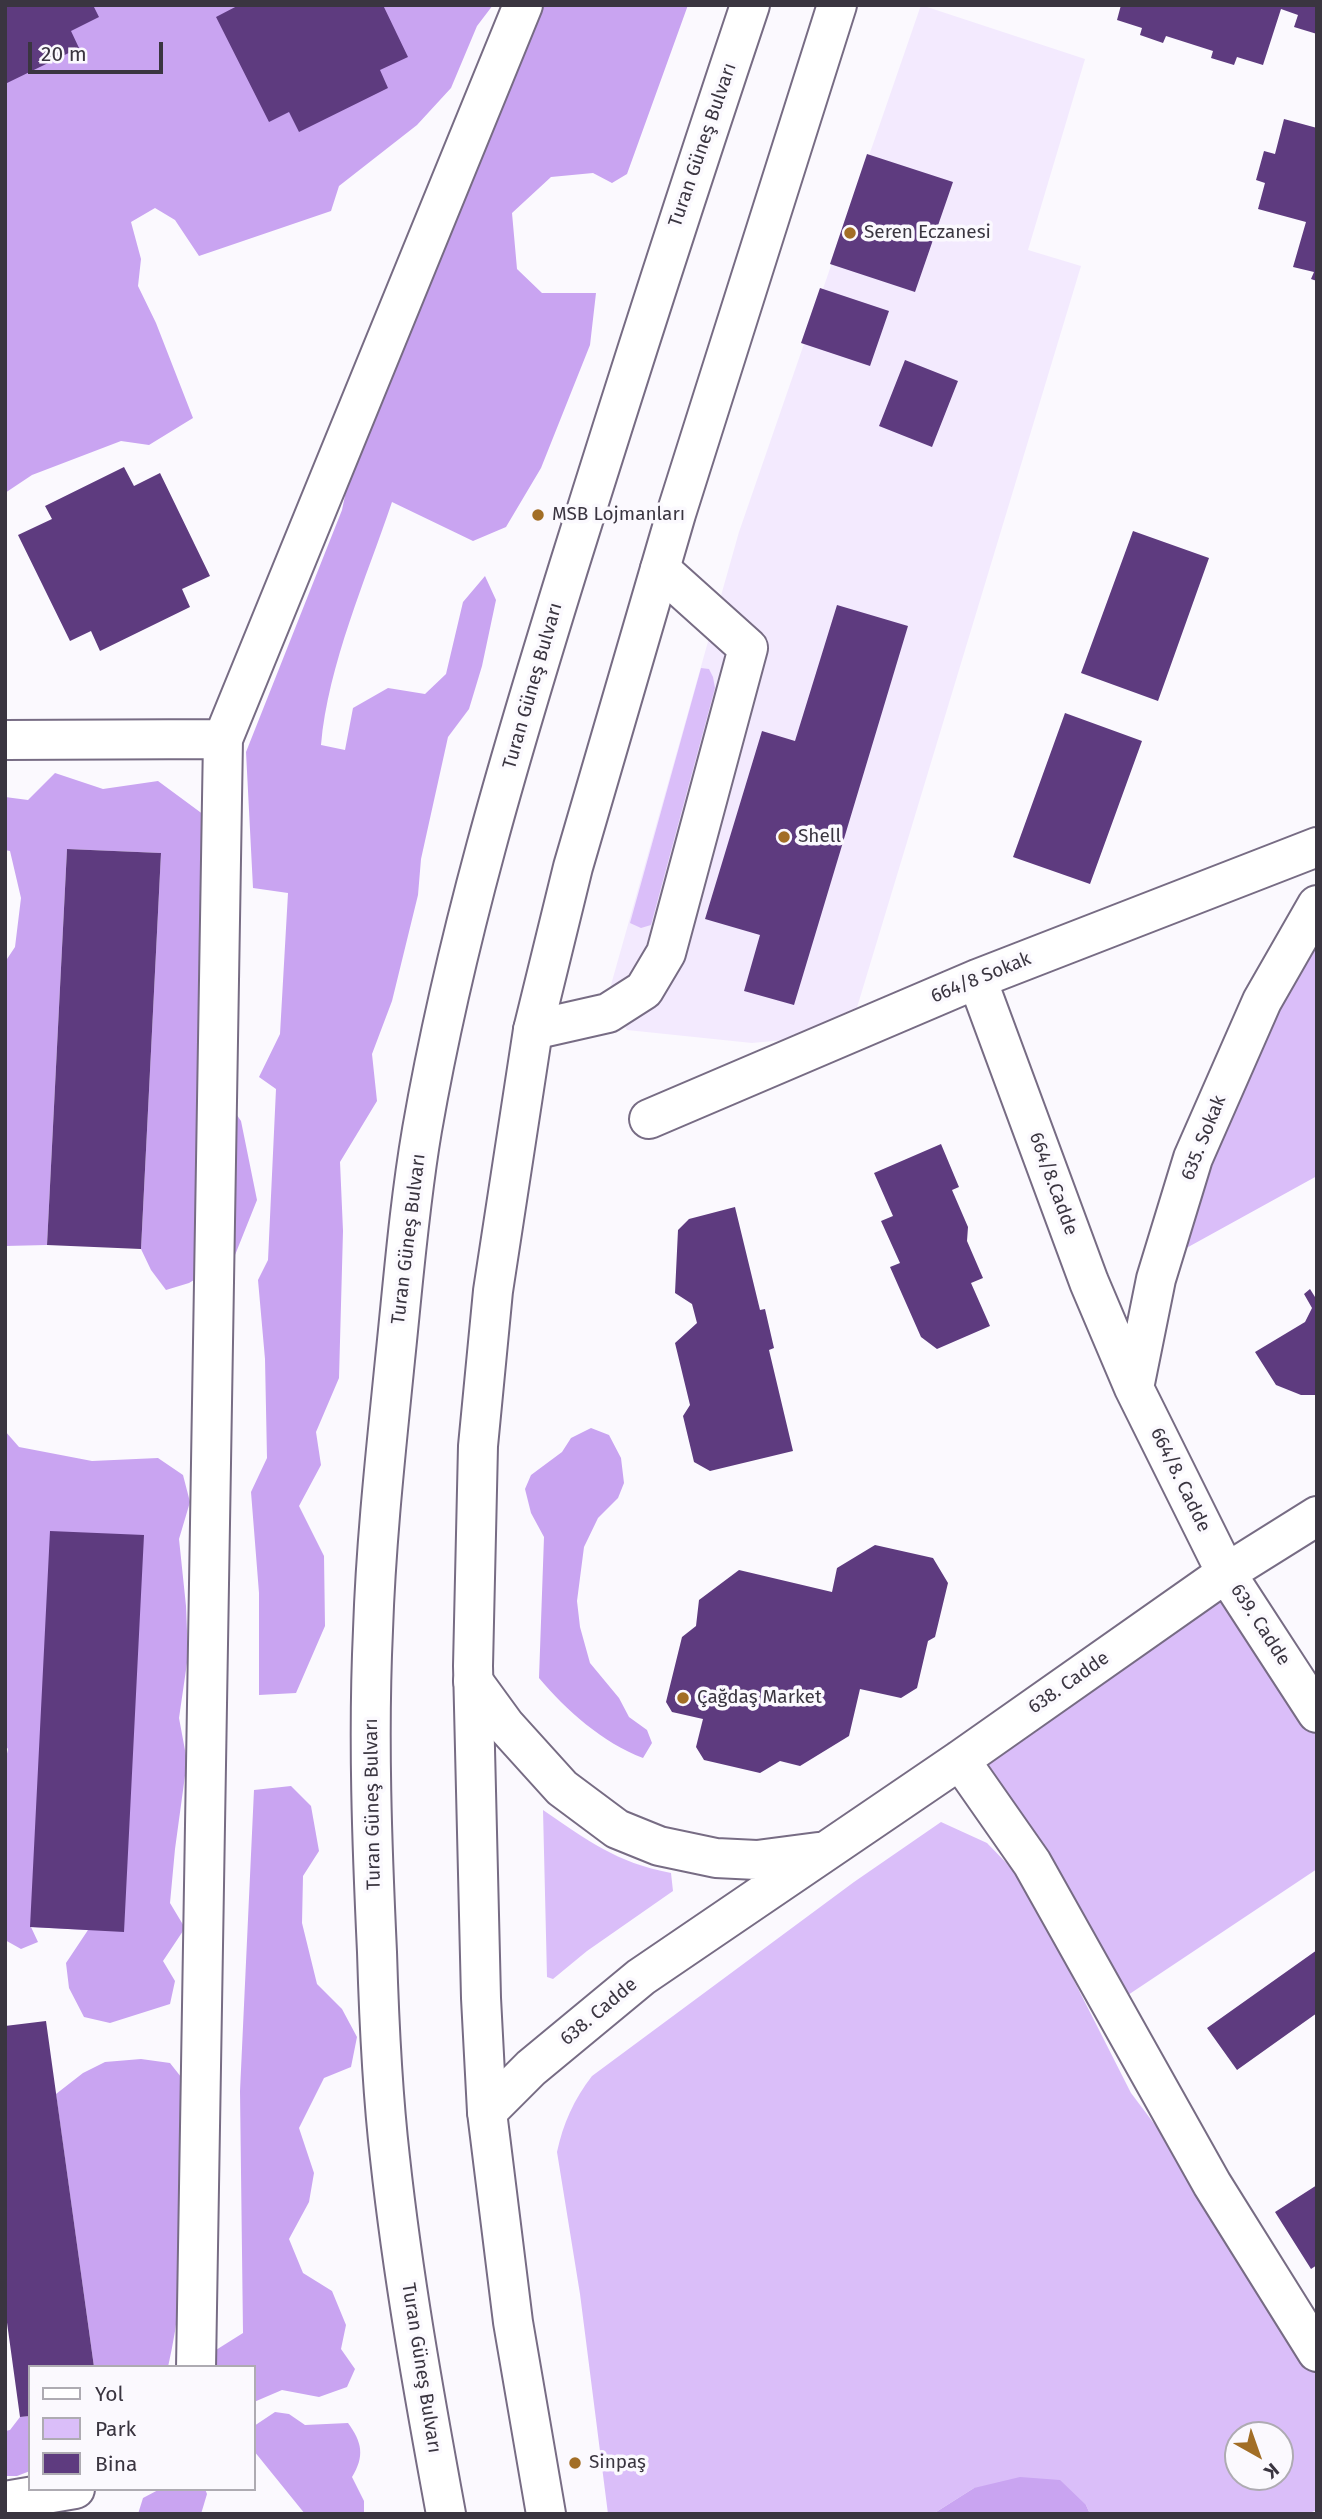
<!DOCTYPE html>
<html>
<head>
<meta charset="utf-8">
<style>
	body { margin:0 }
	#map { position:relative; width:1322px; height:2519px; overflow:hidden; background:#fbf9fe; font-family:"Fira Sans",sans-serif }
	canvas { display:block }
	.frame { position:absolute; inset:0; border:7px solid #3a3540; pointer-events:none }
	.legend { position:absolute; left:28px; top:2365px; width:228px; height:126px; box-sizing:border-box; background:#fbf9fe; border:2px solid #aeabb2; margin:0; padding:9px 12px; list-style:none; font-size:21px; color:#3a3540 }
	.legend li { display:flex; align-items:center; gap:14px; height:35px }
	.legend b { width:35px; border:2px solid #aeabb2 }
	.north { position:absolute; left:1224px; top:2421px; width:70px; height:70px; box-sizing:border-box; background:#fbf9fe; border:2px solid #aeabb2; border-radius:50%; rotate:140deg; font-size:19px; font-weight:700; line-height:28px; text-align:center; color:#3a3540 }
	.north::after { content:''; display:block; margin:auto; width:24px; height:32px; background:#a26e26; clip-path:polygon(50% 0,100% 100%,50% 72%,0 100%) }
	.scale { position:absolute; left:28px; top:42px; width:135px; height:32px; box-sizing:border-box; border:4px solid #3a3540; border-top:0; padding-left:9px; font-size:21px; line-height:24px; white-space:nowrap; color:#3a3540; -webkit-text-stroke:5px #fbf9fe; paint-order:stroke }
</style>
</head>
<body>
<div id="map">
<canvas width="1322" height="2519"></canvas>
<div class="frame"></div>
<ul class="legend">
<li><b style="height:9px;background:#fff"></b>Yol</li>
<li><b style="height:19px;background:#dabef9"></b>Park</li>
<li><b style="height:19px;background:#5e3b7f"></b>Bina</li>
</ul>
<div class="north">K</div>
<div class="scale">20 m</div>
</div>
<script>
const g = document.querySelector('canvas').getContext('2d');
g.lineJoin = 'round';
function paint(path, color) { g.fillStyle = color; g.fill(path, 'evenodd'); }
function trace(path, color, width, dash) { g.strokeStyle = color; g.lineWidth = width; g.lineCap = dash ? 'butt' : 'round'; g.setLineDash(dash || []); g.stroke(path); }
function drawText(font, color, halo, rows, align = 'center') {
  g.font = font + ' "Fira Sans",sans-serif'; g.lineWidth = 7; g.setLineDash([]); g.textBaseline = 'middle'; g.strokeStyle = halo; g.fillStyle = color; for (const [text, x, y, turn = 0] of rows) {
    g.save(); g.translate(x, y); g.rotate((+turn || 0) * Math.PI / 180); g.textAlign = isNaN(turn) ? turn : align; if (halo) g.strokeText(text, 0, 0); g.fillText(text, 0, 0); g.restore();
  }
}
paint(new Path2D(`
	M 921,5 L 1085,59 L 1028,250 L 1081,266 L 849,1034 L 752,1043 L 627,1030 L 607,999 L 739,532 Z`), '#f3eafe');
paint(new Path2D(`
	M 701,668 L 709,669 L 713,677 L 715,688 L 651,925 L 641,928 L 630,923 Z
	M 1317,905 L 1317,1176 L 1161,1262 Z
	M 1226,1573 L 1317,1713 L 1317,1869 L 1113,2005 L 960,1760 Z
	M 543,1810 C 589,1841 615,1862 671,1873 L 673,1891 L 587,1951 L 553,1979 L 547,1977 Z
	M 941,1822 L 987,1843 L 1023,1880 L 1131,2093 L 1201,2186 L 1317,2374 L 1317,2510 L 1307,2514 L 1090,2514 L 1086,2505 L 974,2488 L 933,2514 L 608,2514 L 580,2294 L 557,2152 C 563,2124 574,2099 592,2076 L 854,1882 ZM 1238,2435 L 1280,2435 L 1280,2477 L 1238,2477 Z`), '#dabef9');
paint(new Path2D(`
	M 5,5 L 493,5 L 477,26 L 451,88 L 417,125 L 339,186 L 331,211 L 199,256 L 175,220 L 155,208 L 131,222 L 141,259 L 138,286 L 156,323 L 193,418 L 149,445 L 121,441 L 32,475 L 5,493 Z
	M 540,5 L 688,5 L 627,174 L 612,183 L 593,173 L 551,177 L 512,213 L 517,269 L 542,293 L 596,293 L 590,345 L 541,468 L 506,527 L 473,541 L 392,502 C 366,579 328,665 321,745 L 345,750 L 353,708 L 388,688 L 425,694 L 446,674 L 463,602 L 485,576 L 496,600 L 482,666 L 469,709 L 448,737 L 421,859 L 418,895 L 392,1001 L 372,1054 L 377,1101 L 340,1162 L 343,1231 L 339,1378 L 316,1432 L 321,1465 L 299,1506 L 324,1556 L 325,1626 L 296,1693 L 259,1695 L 259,1593 L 251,1492 L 267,1458 L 265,1359 L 258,1280 L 268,1260 L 276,1089 L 259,1077 L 280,1034 L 288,893 L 253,888 L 246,752 L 342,510 L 353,457 Z
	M 55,773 L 103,789 L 158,781 L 242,843 L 236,890 L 202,1064 L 241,1121 L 257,1200 L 235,1255 L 189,1283 L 166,1290 L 151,1270 L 141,1249 L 161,853 L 67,849 L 47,1245 L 5,1246 L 5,962 L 15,947 L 21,898 L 10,851 L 5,850 L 5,797 L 28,800 Z
	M 591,1428 L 609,1435 L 621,1458 L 624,1483 L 618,1498 L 598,1518 L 584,1547 L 577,1601 L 580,1627 L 590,1663 L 619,1698 L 629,1717 L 647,1730 L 652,1743 L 643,1758 C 603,1743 566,1710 539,1678 L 544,1537 L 531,1513 L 525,1489 L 531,1475 L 562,1452 L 571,1438 Z
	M 5,1431 L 19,1447 L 92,1461 L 158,1458 L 183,1475 L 190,1502 L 179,1539 L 186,1606 L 188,1656 L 179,1718 L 187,1761 L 175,1849 L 170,1903 L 185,1928 L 163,1961 L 175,1981 L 170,2004 L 110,2023 L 84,2017 L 69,1988 L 66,1963 L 88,1930 L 31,1927 L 38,1942 L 21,1949 L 5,1940 L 5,1763 L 8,1749 L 5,1745 Z
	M 291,1786 L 311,1806 L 319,1851 L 303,1876 L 302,1923 L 317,1984 L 342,2009 L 357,2037 L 351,2067 L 324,2078 L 299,2128 L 314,2173 L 309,2202 L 289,2239 L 303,2273 L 332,2291 L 346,2325 L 341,2349 L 355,2369 L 347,2387 L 319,2397 L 282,2390 L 254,2402 L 254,2367 L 210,2367 L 208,2355 L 243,2333 L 240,2091 L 254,1790 Z
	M 141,2059 L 170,2063 L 185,2082 C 184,2177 190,2274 168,2367 L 94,2367 L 56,2094 L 83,2073 L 105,2062 Z
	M 275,2412 L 289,2414 L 305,2425 L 348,2423 C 362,2442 365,2456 352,2477 L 364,2501 L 364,2514 L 305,2514 L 254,2451 L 254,2426 Z
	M 30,2416 L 30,2471 L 17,2476 L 5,2476 L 5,2431 L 10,2430 L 20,2417 Z
	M 1020,2477 L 1060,2480 L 1086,2505 L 1090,2514 L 933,2514 L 974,2488 Z
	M 160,2489 L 205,2489 L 207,2494 L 201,2514 L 138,2514 L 143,2498 Z`), '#c9a4f1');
paint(new Path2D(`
	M 5,5 L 93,5 L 99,17 L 71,31 L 79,48 L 5,84 Z
	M 239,5 L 383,5 L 408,57 L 380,70 L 388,88 L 299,132 L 289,112 L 269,122 L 216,17 Z
	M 1121,5 L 1317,5 L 1317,34 L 1294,27 L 1298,15 L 1281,9 L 1263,65 L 1237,57 L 1234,65 L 1211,58 L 1213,51 L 1166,36 L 1163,43 L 1140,35 L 1142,28 L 1117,20 Z
	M 1284,119 L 1317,128 L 1317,281 L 1311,279 L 1314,272 L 1293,267 L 1306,222 L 1258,209 L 1265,183 L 1256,180 L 1264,151 L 1275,154 Z
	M 867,154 L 953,182 L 915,292 L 830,264 Z
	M 820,288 L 889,311 L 870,366 L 801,343 Z
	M 905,360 L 958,381 L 932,447 L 879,426 Z
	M 124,467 L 134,486 L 160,473 L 210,576 L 182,589 L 190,607 L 100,651 L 91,631 L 70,641 L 18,535 L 52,519 L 45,506 Z
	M 1133,531 L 1209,558 L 1158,701 L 1081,673 Z
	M 837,605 L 908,626 L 794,1005 L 744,991 L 760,935 L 705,919 L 762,731 L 795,741 Z
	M 1065,713 L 1142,741 L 1090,884 L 1013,857 Z
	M 67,849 L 161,853 L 141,1249 L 47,1245 Z
	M 941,1144 L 959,1187 L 952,1190 L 968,1227 L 967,1241 L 983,1278 L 971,1283 L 990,1326 L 937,1349 L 921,1337 L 890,1267 L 900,1263 L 881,1221 L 893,1216 L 874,1173 Z
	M 735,1207 L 760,1310 L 765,1309 L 774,1348 L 769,1350 L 793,1451 L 710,1471 L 694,1462 L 683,1416 L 690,1405 L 675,1343 L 697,1323 L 692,1304 L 675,1293 L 678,1230 L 689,1219 Z
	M 1310,1289 L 1315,1297 L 1317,1296 L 1317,1395 L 1301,1395 L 1276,1385 L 1255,1352 L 1305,1322 L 1312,1308 L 1304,1294 Z
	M 50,1531 L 144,1535 L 124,1932 L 30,1927 Z
	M 875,1545 L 933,1558 L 948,1583 L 935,1637 L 928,1641 L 917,1688 L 901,1698 L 860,1689 L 849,1736 L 800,1766 L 780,1761 L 760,1773 L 704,1760 L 696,1747 L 703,1719 L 672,1712 L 666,1702 L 682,1637 L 696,1626 L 699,1600 L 739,1570 L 832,1592 L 837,1568 Z
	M 1317,1950 L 1317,2013 L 1237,2070 L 1207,2028 Z
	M 46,2021 L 94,2367 L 30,2367 L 30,2416 L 20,2417 L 5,2308 L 5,2026 Z
	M 1317,2185 L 1317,2265 L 1311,2269 L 1275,2212 Z`), '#5e3b7f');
const minor = new Path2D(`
	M 5,740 L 223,739
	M 977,979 L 1089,1282 L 1134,1388 L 1226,1573 L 1317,1713
	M 533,1030 L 608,1013 L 644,990 L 666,953 L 748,648 L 660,569
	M 649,1119 L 977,979 L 1317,847
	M 1134,1388 L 1156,1279 L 1193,1158 L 1262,1001 L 1317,905
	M 473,1681 L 505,1725 L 562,1788 L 617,1829 L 659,1846 L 716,1858 L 757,1860 L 818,1852
	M 960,1760 L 1032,1863 L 1212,2184 L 1317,2352
	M 487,2112 L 531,2068 L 641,1977 L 960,1760 L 1226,1573 L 1317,1516
	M 196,2367 L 223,739 L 523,5
	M 5,2501 L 75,2489`);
const major = new Path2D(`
	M 446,2514 C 424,2395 403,2277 390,2158 C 382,2089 379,2020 377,1952 C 372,1845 368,1737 373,1630 C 376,1540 386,1450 395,1360 C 403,1284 409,1206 422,1130 C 455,940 511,753 568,569 C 627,380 687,193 750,5
	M 546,2514 L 513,2322 L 487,2112 L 481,1998 L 473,1666 L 478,1446 L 493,1291 L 533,1030 L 573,867 L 676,514 L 837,5`);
trace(minor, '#776c84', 42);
trace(major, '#776c84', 42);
trace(minor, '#fff', 38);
trace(major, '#fff', 38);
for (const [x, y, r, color] of [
	[850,233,7,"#a26e26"],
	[538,515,7,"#a26e26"],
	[784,837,7,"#a26e26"],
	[683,1698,7,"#a26e26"],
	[575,2463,7,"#a26e26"]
]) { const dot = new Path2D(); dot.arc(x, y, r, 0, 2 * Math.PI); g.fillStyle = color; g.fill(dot); trace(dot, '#fbf9fe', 2.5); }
drawText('19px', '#3a3540', '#fbf9fe', [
	["Turan Güneş Bulvarı",703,145,-71],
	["Turan Güneş Bulvarı",533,686,-74],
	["664/8 Sokak",981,978,-22],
	["635. Sokak",1204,1138,-68],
	["664/8.Cadde",1053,1184,70],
	["Turan Güneş Bulvarı",409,1239,-83],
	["664/8. Cadde",1180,1480,64],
	["639. Cadde",1260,1625,57],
	["638. Cadde",1069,1683,-35],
	["Turan Güneş Bulvarı",373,1804,-91],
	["638. Cadde",599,2012,-40],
	["Turan Güneş Bulvarı",421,2368,81]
]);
drawText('19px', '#3a3540', '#fbf9fe', [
	["Seren Eczanesi",864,233],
	["MSB Lojmanları",552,515],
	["Shell",798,837],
	["Çağdaş Market",697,1698],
	["Sinpaş",589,2463]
], 'left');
</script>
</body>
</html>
